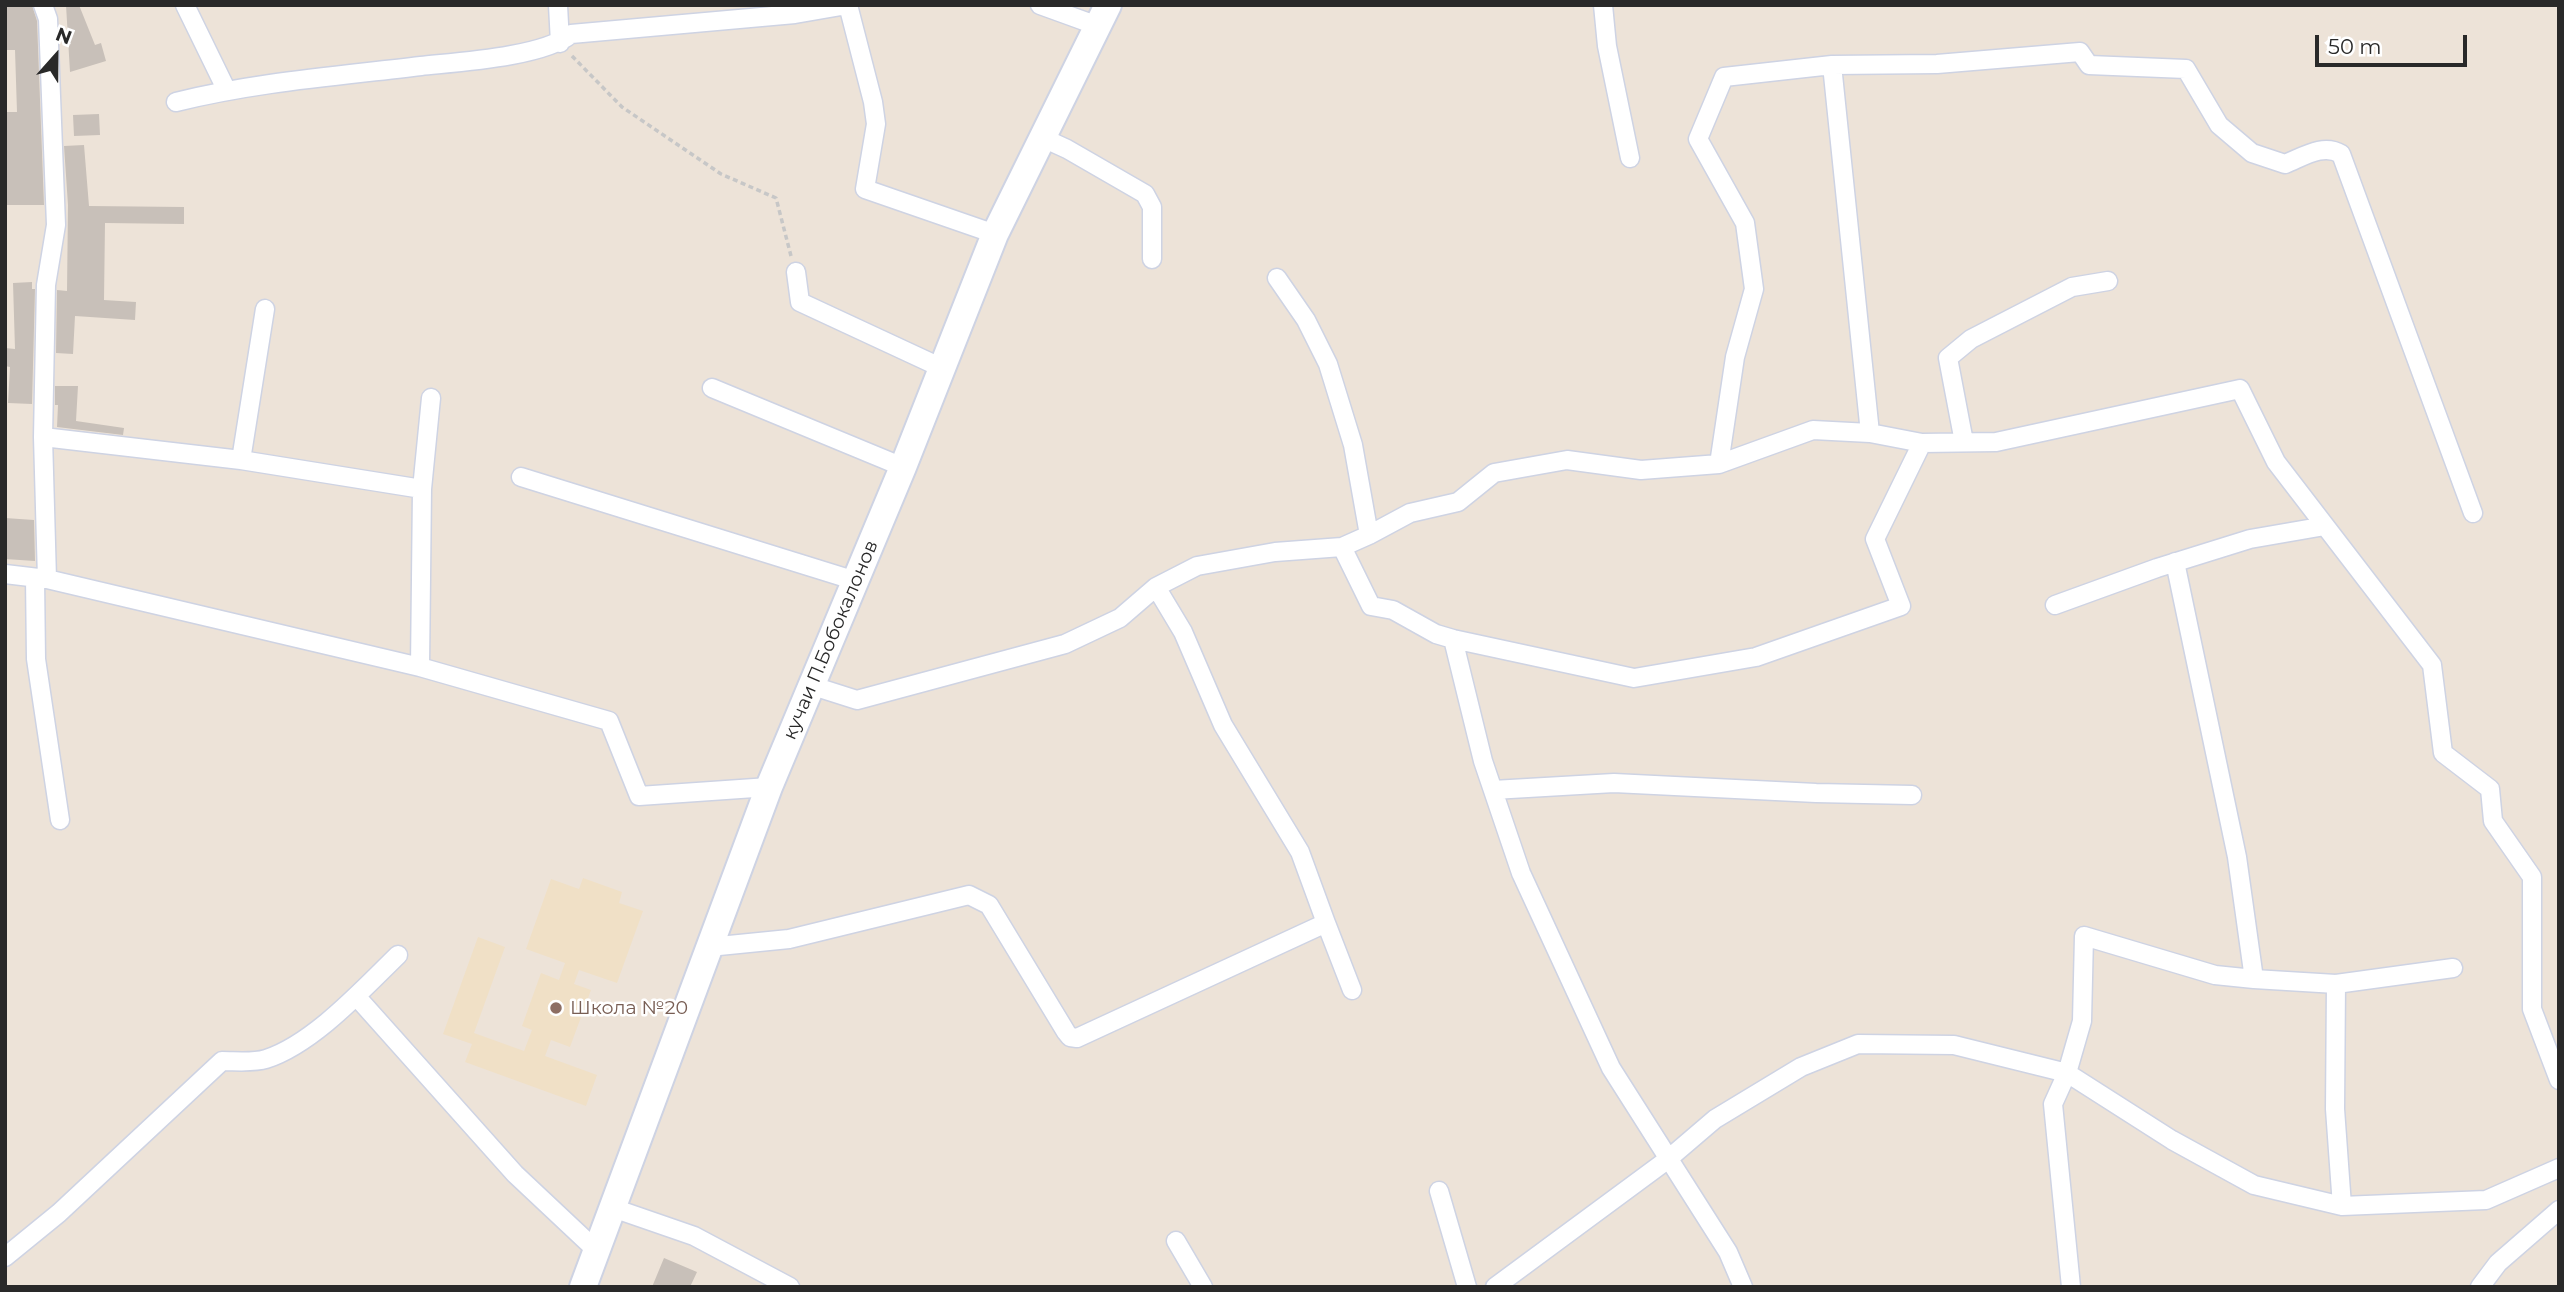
<!DOCTYPE html>
<html>
<head>
<meta charset="utf-8">
<style>
	body { margin:0 }
	#map { position:relative; width:2564px; height:1292px; overflow:hidden; background:#ede3d8; font-family:Montserrat,sans-serif }
	canvas { display:block }
	.frame { position:absolute; inset:0; border:7px solid #292929; pointer-events:none }
	.north { position:absolute; left:21px; top:21px; width:70px; height:70px; -webkit-text-stroke:5px #fff; paint-order:stroke; rotate:21deg; font-size:19px; font-weight:700; line-height:28px; text-align:center; color:#292929 }
	.north::after { content:''; display:block; margin:auto; width:24px; height:32px; background:#292929; clip-path:polygon(50% 0,100% 100%,50% 72%,0 100%) }
	.scale { position:absolute; left:2315px; top:35px; width:152px; height:32px; box-sizing:border-box; border:4px solid #292929; border-top:0; padding-left:9px; font-size:21px; line-height:24px; white-space:nowrap; color:#292929; -webkit-text-stroke:5px #fff; paint-order:stroke }
</style>
</head>
<body>
<div id="map">
<canvas width="2564" height="1292"></canvas>
<div class="frame"></div>
<div class="north">N</div>
<div class="scale">50 m</div>
</div>
<script>
const g = document.querySelector('canvas').getContext('2d');
g.lineJoin = 'round';
function paint(path, color) { g.fillStyle = color; g.fill(path, 'evenodd'); }
function trace(path, color, width, dash) { g.strokeStyle = color; g.lineWidth = width; g.lineCap = dash ? 'butt' : 'round'; g.setLineDash(dash || []); g.stroke(path); }
function drawText(font, color, halo, rows, align = 'center') {
  g.font = font + ' Montserrat,sans-serif'; g.lineWidth = 5; g.setLineDash([]); g.textBaseline = 'middle'; g.strokeStyle = halo; g.fillStyle = color; for (const [text, x, y, turn = 0] of rows) {
    g.save(); g.translate(x, y); g.rotate((+turn || 0) * Math.PI / 180); g.textAlign = isNaN(turn) ? turn : align; if (halo) g.strokeText(text, 0, 0); g.fillText(text, 0, 0); g.restore();
  }
}
paint(new Path2D(`
	M 583,878 L 622,892 L 619,903 L 643,911 L 617,983 L 579,970 L 574,984 L 591,990 L 570,1047 L 551,1040 L 545,1056 L 597,1075 L 586,1106 L 465,1062 L 472,1044 L 443,1034 L 478,937 L 505,947 L 474,1033 L 524,1051 L 532,1030 L 522,1026 L 541,973 L 559,980 L 565,963 L 526,949 L 551,879 L 579,889 Z`), '#f0e0c6');
paint(new Path2D(`
	M 5,5 L 32,5 L 37,21 L 44,205 L 5,205 L 5,112 L 17,112 L 15,50 L 5,50 Z
	M 66,5 L 79,5 L 95,45 L 101,43 L 106,61 L 70,72 Z
	M 99,114 L 100,135 L 74,136 L 73,115 Z
	M 84,145 L 89,206 L 184,207 L 184,224 L 105,223 L 104,300 L 136,302 L 135,320 L 75,316 L 73,354 L 56,353 L 57,290 L 67,291 L 68,205 L 64,146 Z
	M 32,282 L 32,289 L 35,289 L 32,404 L 8,403 L 10,367 L 5,366 L 5,348 L 15,349 L 13,283 Z
	M 55,386 L 78,386 L 76,421 L 124,428 L 123,435 L 57,427 L 58,405 L 55,405 Z
	M 5,518 L 34,520 L 35,561 L 5,559 Z
	M 664,1258 L 697,1272 L 690,1287 L 652,1287 Z`), '#c8c0b9');
const minor = new Path2D(`
	M 43,5 L 48,19 L 56,225 L 46,285 L 43,437 L 47,579
	M 185,5 L 226,89
	M 558,5 L 560,43
	M 848,5 L 873,102 L 876,124 L 865,189 L 995,234
	M 1040,5 L 1098,26
	M 1603,5 L 1607,46 L 1630,158
	M 1832,65 L 1870,433 L 1922,443 L 1996,442 L 2240,389 L 2276,462 L 2432,665 L 2443,753 L 2490,789 L 2493,821 L 2532,877 L 2532,1009 L 2559,1080
	M 176,102 C 256,82 339,76 421,66 C 458,62 543,57 571,34 L 795,14 L 847,5
	M 1043,138 L 1067,149 L 1145,194 L 1152,207 L 1152,259
	M 796,272 L 800,302 L 942,368
	M 1277,278 L 1306,320 L 1328,364 L 1353,445 L 1369,535
	M 712,388 L 903,467
	M 43,437 L 241,460 L 422,489
	M 1964,442 L 1948,358 L 1971,339 L 2072,287 L 2108,281
	M 241,460 L 265,309
	M 1719,464 L 1735,357 L 1754,289 L 1745,223 L 1698,139 L 1724,77 L 1832,65 L 1937,64 L 2080,52 L 2089,65 L 2186,69 L 2219,125 L 2252,153 L 2285,164 C 2303,157 2323,143 2341,154 L 2473,513
	M 521,477 L 856,581
	M 1342,547 L 1371,606 L 1393,610 L 1436,634 L 1453,639
	M 2175,562 L 2237,857 L 2254,979
	M 5,574 L 47,579 L 420,667 L 609,721 L 639,796 L 769,787
	M 35,578 L 36,659 L 60,820
	M 2055,605 L 2157,568 L 2250,539 L 2325,526
	M 420,667 L 422,489 L 431,398
	M 813,686 L 857,700 L 1065,644 L 1120,618 L 1156,587 L 1197,566 L 1275,552 L 1342,547 L 1369,535 L 1410,513 L 1458,502 L 1494,473 L 1567,460 L 1641,470 L 1719,464 L 1813,430 L 1870,433
	M 1493,790 L 1614,783 L 1816,793 L 1912,795
	M 1326,923 L 1352,990
	M 709,947 L 789,939 L 969,895 L 989,905 L 1066,1032 L 1070,1037 L 1077,1038 L 1326,923 L 1300,852 L 1223,725 L 1183,632 L 1156,587
	M 2336,984 L 2335,1109 L 2342,1206
	M 356,996 L 515,1174 L 597,1251
	M 1439,1191 L 1467,1287
	M 613,1208 L 694,1236 L 790,1287
	M 1176,1241 L 1203,1287
	M 5,1257 L 59,1213 L 222,1061 C 236,1061 253,1063 266,1059 C 313,1044 363,989 398,955
	M 1495,1287 L 1667,1160 L 1715,1119 L 1801,1067 L 1858,1044 L 1954,1045 L 2067,1073 L 2172,1140 L 2254,1185 L 2342,1206 L 2486,1200 L 2559,1168
	M 1743,1287 L 1728,1252 L 1611,1068 L 1521,873 L 1483,761 L 1453,639 L 1634,678 L 1756,657 L 1901,606 L 1875,539 L 1922,443
	M 2071,1287 L 2053,1104 L 2067,1073 L 2082,1021 L 2084,936 L 2215,975 L 2254,979 L 2336,984 L 2453,968
	M 2480,1287 L 2498,1263 L 2559,1210`);
const secondary = new Path2D(`
	M 583,1287 L 769,787 L 903,467 L 995,234 L 1108,5`);
trace(minor, '#ced3e3', 21);
trace(secondary, '#ced3e3', 30);
trace(new Path2D(`
	M 572,56 L 622,107 L 721,174 L 776,198 L 791,256`), '#c7c7c7', 3.5, [5, 3.5]);
trace(minor, '#fff', 18);
trace(secondary, '#fff', 26);
for (const [x, y, r, color] of [
	[556,1008,7,"#8d6e63"]
]) { const dot = new Path2D(); dot.arc(x, y, r, 0, 2 * Math.PI); g.fillStyle = color; g.fill(dot); trace(dot, '#fff', 2.5); }
drawText('19px', '#292929', '#fff', [
	["кучаи П.Бобокалонов",831,640,-67]
]);
drawText('19px', '#785e54', '#fff', [
	["Школа №20",570,1008]
], 'left');
</script>
</body>
</html>
